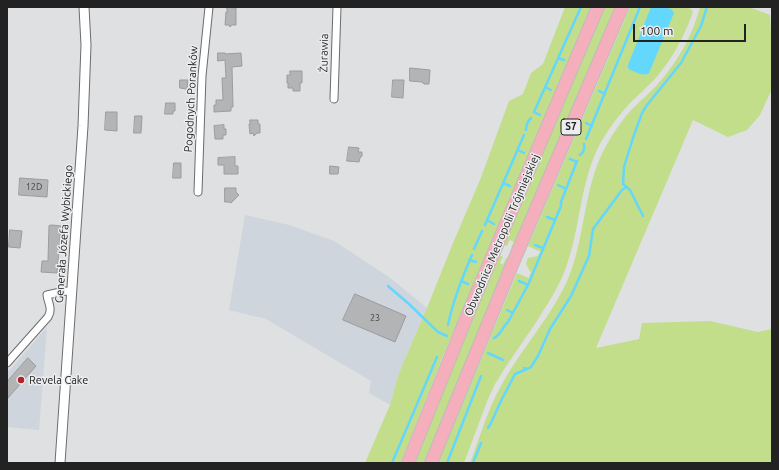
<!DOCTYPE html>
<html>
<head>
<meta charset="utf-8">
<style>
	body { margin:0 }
	#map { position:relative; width:779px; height:470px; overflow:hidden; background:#dee0e2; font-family:Ubuntu,sans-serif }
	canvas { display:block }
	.frame { position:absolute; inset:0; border:8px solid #222223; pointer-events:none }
	.scale { position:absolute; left:633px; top:24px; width:113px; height:18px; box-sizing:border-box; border:2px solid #222223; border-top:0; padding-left:5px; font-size:12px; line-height:14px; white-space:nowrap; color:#222223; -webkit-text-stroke:3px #ebedef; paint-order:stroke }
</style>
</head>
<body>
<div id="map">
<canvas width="779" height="470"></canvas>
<div class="frame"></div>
<div class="scale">100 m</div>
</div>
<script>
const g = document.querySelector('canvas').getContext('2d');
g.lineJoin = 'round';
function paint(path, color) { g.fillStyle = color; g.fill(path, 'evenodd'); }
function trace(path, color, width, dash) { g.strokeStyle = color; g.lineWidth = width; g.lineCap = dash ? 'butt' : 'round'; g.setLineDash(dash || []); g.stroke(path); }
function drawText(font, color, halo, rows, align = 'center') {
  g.font = font + ' Ubuntu,sans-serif'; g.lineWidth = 3; g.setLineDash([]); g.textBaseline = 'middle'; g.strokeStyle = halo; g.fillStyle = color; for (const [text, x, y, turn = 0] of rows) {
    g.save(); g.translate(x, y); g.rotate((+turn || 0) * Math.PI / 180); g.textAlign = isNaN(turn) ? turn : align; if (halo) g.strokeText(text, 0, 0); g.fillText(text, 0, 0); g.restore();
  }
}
paint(new Path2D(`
	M 245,215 L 289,225 L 334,241 L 389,277 L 427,308 L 404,361 L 398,376 L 390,405 L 369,393 L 371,381 L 266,319 L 229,310 Z
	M 47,327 L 39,430 L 7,427 L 7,373 Z`), '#ced5dc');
paint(new Path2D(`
	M 565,7 L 592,7 L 443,356 L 401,463 L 365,463 L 390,405 L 398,376 L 404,361 L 427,308 L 453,243 L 480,180 L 509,101 L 523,94 L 531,73 L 543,64 Z
	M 605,7 L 618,7 L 515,250 L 511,248 L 514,242 L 510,240 L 507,246 L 503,245 Z
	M 630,7 L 686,7 L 691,9 L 693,12 C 684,37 672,60 654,80 C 646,88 638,95 630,103 C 619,115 609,128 601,142 C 579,182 581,229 565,270 C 558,289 547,304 537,321 C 523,342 508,362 495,384 L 488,399 L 464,463 L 438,463 L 517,273 L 529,278 L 530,277 L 529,276 L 531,273 L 526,264 L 528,258 L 538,256 L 539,253 L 540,253 L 541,252 L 528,246 Z
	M 700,7 L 749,7 L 770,15 L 772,51 L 772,89 L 760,115 L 747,130 L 728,137 L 693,120 L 596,348 L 639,339 L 642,323 L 710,321 L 758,332 L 772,329 L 772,463 L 470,463 C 480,437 488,408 502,384 C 522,348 551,317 568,279 C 586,236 583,187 606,146 C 613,133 622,120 632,109 C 640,101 649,94 656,86 C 677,63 692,37 700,7 Z
	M 499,255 L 503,257 L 500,263 L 503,265 L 506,258 L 510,260 L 426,463 L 413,463 L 450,370 Z`), '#c2de8a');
paint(new Path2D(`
	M 651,7 L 667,7 L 672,10 L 674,13 L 649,73 C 644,77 636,72 630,70 L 628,68 L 628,65 Z`), '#63d7fc');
trace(new Path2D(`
	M 558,58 L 564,60
	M 545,87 L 551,90
	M 599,91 L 605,94
	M 534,112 L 581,7
	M 534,112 L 540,115
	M 586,123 L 592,126
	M 526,130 C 526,126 528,121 531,118
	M 586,139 L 640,7
	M 518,150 L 524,153
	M 580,155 C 584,152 585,149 584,144
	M 570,159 L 577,162
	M 503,183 L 510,186
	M 558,185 L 566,189
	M 643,216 L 630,190 L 623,184 L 624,167 L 633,138 L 642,113 L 647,105 L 681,63 L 701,26 L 707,7
	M 547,217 L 555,220
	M 487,220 L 494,224
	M 485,225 L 524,135
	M 535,245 L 543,248
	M 474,249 L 482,231
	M 469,260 L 476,262
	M 461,281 L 468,284
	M 519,281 L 528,285
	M 388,286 L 409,304 L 438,332 L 447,336
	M 507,310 L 513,313
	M 448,325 C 453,300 462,278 472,255
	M 494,338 C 501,335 502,327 508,322 L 528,285 L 561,206 L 561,202 L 577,161
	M 488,353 L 503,360
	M 524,368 L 527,369 L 531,367 L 538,356 L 550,329 L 571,296 L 589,256 L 593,229 L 622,190 L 627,187
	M 488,428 L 490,425 L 501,401 L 515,374 L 527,369
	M 392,463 L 437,357
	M 447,463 L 481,376
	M 473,463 L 481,443`), '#63d7fc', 2.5);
const building = new Path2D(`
	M 227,7 L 236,8 L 236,25 L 232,25 L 230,27 L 229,25 L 225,25 L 226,12 L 227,12 Z
	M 218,53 L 225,53 L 225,54 L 241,53 L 242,66 L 232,67 L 233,107 L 231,107 L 231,111 L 214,112 L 214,105 L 216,105 L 216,100 L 223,100 L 222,78 L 226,78 L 225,60 L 218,61 Z
	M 410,68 L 430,70 L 429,84 L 424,84 L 422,82 L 410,81 Z
	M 290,71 L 302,71 L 302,83 L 300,83 L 300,91 L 293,91 L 293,88 L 288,88 L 288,83 L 287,83 L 287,75 L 290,75 Z
	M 180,80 L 188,80 L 187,89 L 180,88 Z
	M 393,80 L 404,80 L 403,98 L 392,97 Z
	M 166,103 L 175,103 L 175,111 L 173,111 L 173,114 L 165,114 Z
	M 106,112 L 117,112 L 117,131 L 105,130 Z
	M 135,116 L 142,116 L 141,133 L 134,133 Z
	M 250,120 L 258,120 L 258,124 L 260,124 L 260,133 L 257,133 L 254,136 L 253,133 L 250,134 L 249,124 L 250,124 Z
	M 224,125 L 224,129 L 226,129 L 226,135 L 223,135 L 223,139 L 215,139 L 214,126 Z
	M 349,147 L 359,148 L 358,152 L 362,152 L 362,156 L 360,158 L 359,162 L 347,161 Z
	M 235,157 L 235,166 L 238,166 L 238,174 L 224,174 L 224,165 L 218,165 L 218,158 Z
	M 174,163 L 181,163 L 181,178 L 173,178 Z
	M 330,166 L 339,167 L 338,174 L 330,174 Z
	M 20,178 L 48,180 L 47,197 L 19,195 Z
	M 225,188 L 236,188 L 236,192 L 239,195 L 231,203 L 229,202 L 225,202 Z
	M 52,225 L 61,226 L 57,273 L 41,272 L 42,261 L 48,261 L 49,226 Z
	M 10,230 L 22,231 L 20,248 L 9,247 Z
	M 355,294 L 406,316 L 395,342 L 343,320 Z
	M 28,358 L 36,366 L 7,399 L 7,382 Z`);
paint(building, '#b2b4b6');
trace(building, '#9a9c9e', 1);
const street = new Path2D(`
	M 334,99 L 337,7
	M 198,192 L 202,76 L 209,7
	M 7,363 L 48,317 C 53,309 48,303 47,295 L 65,291 L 71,292`);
const secondary = new Path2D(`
	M 60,463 L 83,126 L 86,45 L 84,7`);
const highway = new Path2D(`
	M 408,463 L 469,311 L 598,7
	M 431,463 L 512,265 L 622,7`);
trace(street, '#6b6c6e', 9);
trace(secondary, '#6b6c6e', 11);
trace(highway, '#bdbdbd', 14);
trace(street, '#fff', 7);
trace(secondary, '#fff', 9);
trace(highway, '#f5aebc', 12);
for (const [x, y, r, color] of [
	[21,380,4,"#b4232b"]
]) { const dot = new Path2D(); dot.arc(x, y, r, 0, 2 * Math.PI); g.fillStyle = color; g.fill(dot); trace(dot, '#ebedef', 1.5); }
drawText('9px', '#464648', null, [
	["12D",34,187],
	["23",375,318]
]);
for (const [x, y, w] of [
	[571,127,20]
]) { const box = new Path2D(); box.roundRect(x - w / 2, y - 8, w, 16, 3); g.fillStyle = '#ebedef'; g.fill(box); trace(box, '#222223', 1); }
drawText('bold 10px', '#222223', null, [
	["S7",571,127]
]);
drawText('11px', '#222223', '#ebedef', [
	["Żurawia",324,53,-89],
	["Pogodnych Poranków",191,99,-87],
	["Generała Józefa Wybickiego",64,234,-86],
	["Obwodnica Metropolii Trójmiejskiej",502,235,-67]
]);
drawText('11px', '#222223', '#ebedef', [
	["Revela Cake",29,380]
], 'left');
</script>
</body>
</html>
